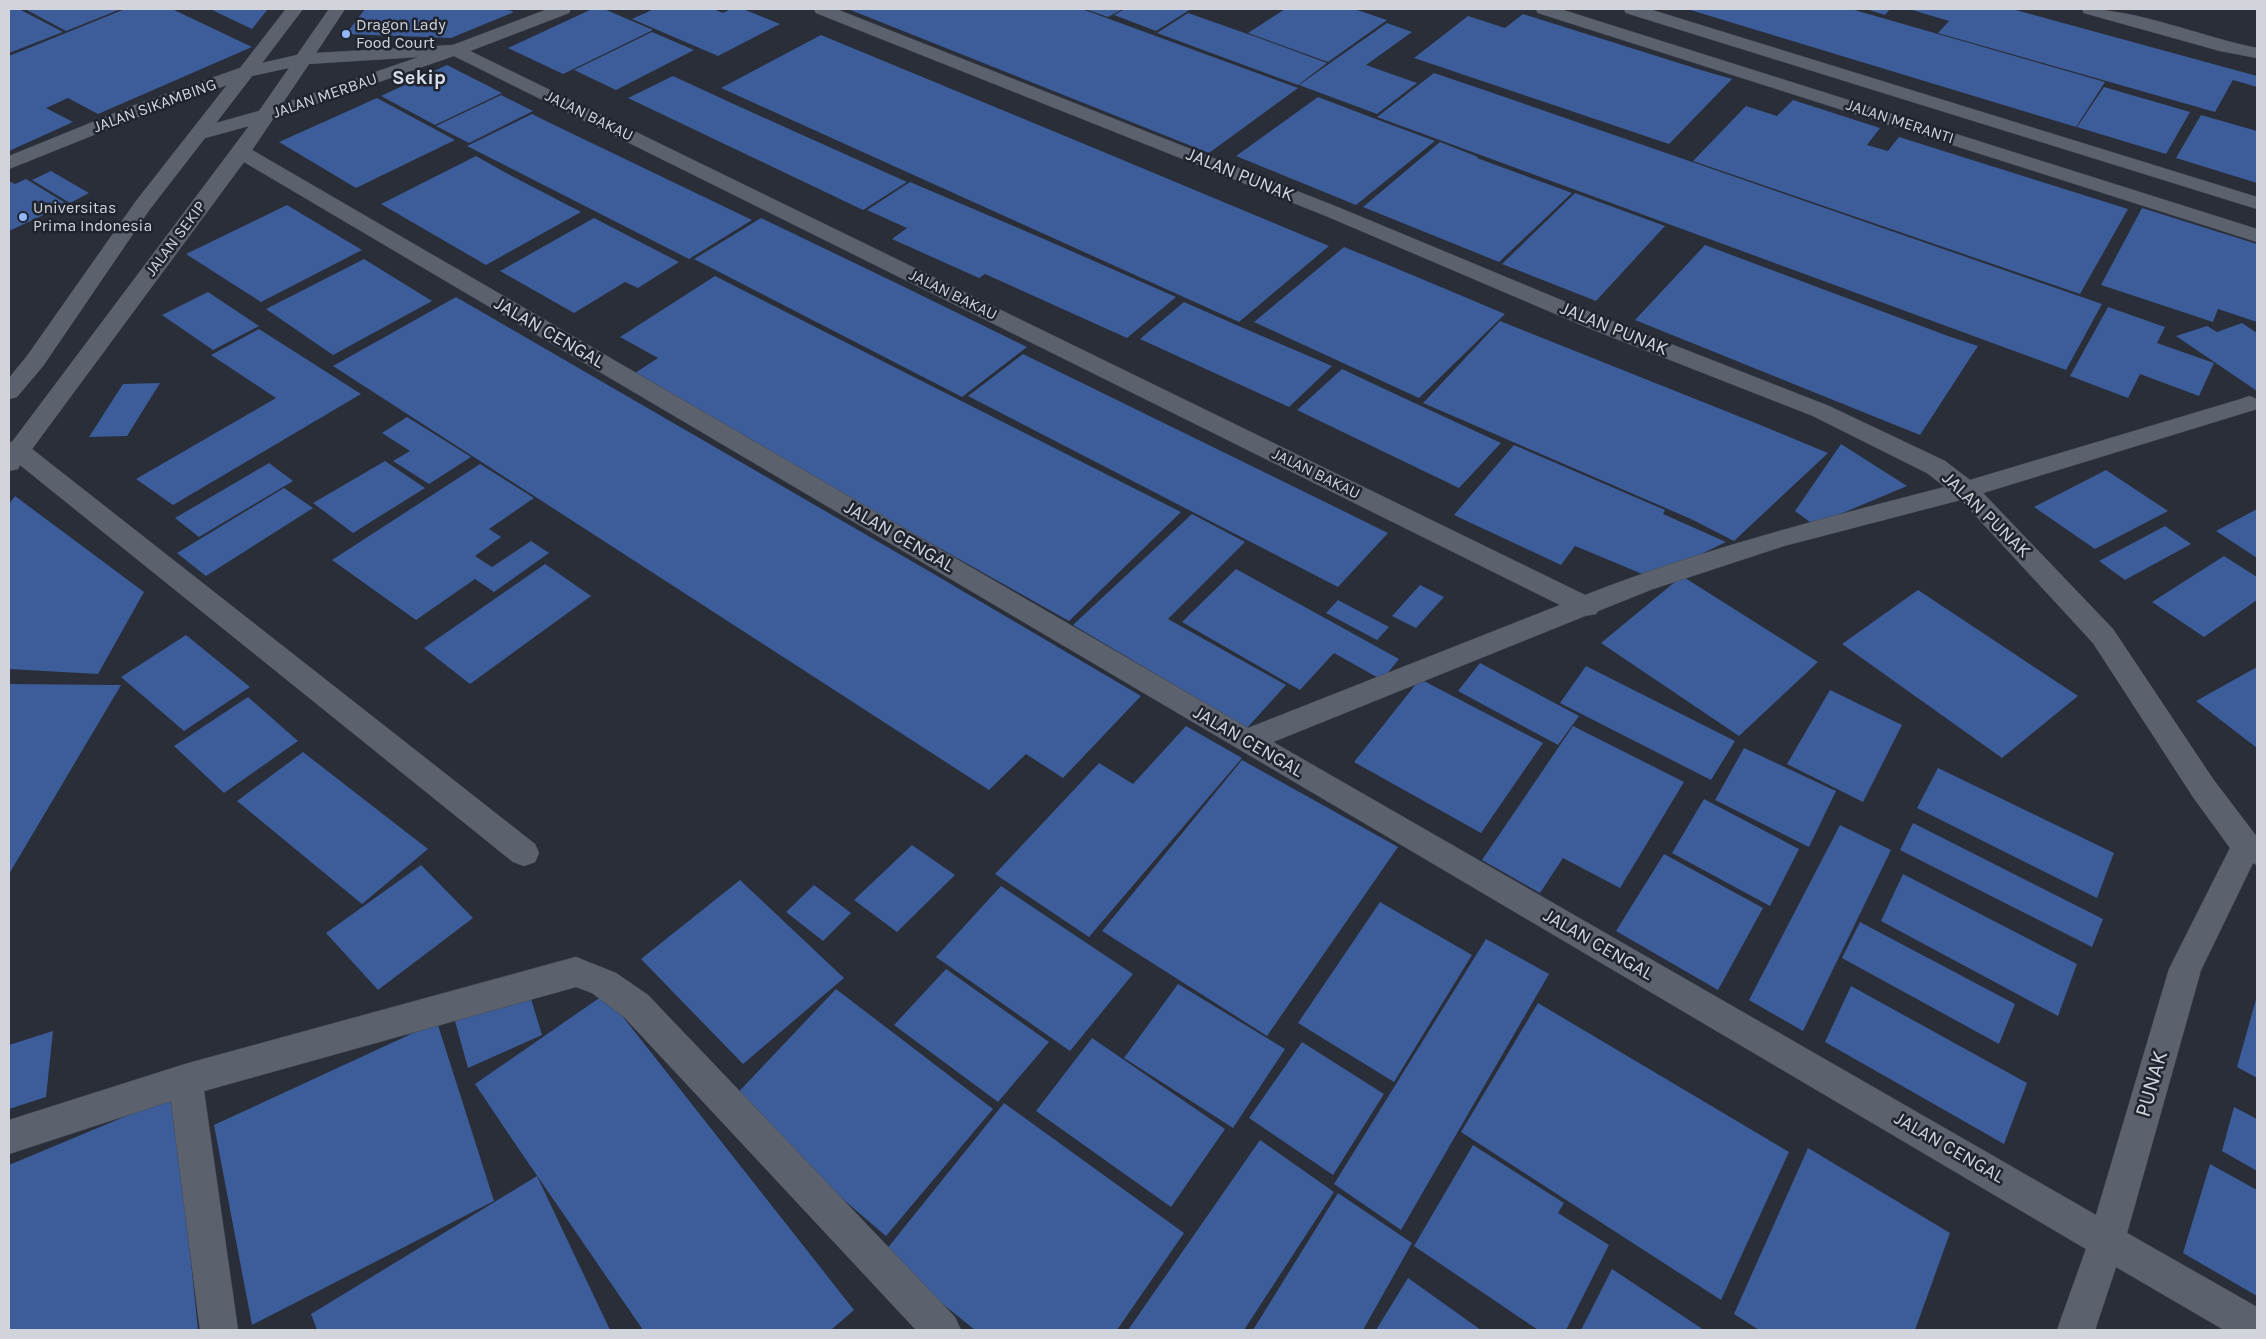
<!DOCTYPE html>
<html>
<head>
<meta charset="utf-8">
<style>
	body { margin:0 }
	#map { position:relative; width:2266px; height:1339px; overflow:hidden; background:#292e38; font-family:Karla,sans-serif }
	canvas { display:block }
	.frame { position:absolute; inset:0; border:10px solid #d1d4db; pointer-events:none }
</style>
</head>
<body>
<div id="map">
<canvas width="2266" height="1339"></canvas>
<div class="frame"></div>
</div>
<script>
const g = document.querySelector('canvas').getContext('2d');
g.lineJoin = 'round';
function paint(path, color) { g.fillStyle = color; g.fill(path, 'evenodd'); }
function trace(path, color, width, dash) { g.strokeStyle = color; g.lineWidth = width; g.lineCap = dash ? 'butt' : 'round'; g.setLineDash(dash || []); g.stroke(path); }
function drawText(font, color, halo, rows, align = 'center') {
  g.font = font + ' Karla,sans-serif'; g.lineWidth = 5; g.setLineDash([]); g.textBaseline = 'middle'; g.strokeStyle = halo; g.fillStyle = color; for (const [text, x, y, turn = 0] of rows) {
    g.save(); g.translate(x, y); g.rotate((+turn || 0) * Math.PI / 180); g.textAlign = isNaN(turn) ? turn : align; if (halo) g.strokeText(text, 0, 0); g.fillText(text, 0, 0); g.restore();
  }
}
paint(new Path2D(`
	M 9,9 L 19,9 L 63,32 L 9,53 Z
	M 25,9 L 121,9 L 66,31 Z
	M 125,9 L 172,9 L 252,47 L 98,114 L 68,98 L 46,108 L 73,122 L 9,151 L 9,56 Z
	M 210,9 L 268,9 L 252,29 Z
	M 365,9 L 505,9 L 514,12 L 451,38 L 346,34 Z
	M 592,9 L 604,9 L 653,30 L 563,74 L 508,48 Z
	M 654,9 L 713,9 L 723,13 L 731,9 L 743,9 L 780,24 L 718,56 L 632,19 Z
	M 848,9 L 1082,9 L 1298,88 L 1209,153 Z
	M 1085,9 L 1123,9 L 1108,17 Z
	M 1125,9 L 1191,9 L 1156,31 L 1114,15 Z
	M 1285,9 L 1354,9 L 1387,20 L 1328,62 L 1248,33 Z
	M 1687,9 L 1851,9 L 2105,82 L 2076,127 Z
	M 1866,9 L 1890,9 L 1885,15 Z
	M 1909,9 L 2012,9 L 2257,76 L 2257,87 L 2233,80 L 2215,112 L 1938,33 L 1949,21 Z
	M 1188,13 L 1259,38 L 1327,63 L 1298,85 L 1157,33 Z
	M 1523,14 L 1701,70 L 1732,79 L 1669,144 L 1414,58 L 1468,16 L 1505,28 Z
	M 1387,23 L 1412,32 L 1366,65 L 1417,83 L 1377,114 L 1299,85 Z
	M 652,32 L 694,50 L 616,90 L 574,70 Z
	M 821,35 L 1094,148 L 1329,246 L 1239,322 L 721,88 Z
	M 447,65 L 502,93 L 435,125 L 381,96 Z
	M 1434,73 L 1493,93 L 2102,304 L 2066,370 L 1377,117 Z
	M 673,76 L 738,106 L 907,182 L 863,210 L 628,98 Z
	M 2104,87 L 2190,112 L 2166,154 L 2077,127 Z
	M 501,95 L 533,111 L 469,143 L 436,126 Z
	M 1318,97 L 1389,124 L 1435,141 L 1356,205 L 1236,156 Z
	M 377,98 L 455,140 L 356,188 L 279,142 Z
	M 1793,100 L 1880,128 L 1867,145 L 1888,151 L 1899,137 L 2128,209 L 2080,294 L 1693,161 L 1746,106 L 1777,116 Z
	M 532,114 L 548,122 L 752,220 L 689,259 L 467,146 Z
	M 2201,115 L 2257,131 L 2257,183 L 2176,158 Z
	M 1440,142 L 1478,157 L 1477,158 L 1572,193 L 1499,262 L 1363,207 Z
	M 476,156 L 508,174 L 581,212 L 486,265 L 381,204 Z
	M 51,171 L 89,193 L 70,203 L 32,180 Z
	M 26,179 L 67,204 L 9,231 L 9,181 L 15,184 Z
	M 910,182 L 1037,236 L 1176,297 L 1127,338 L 985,274 L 979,278 L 892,239 L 907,228 L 867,210 Z
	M 1575,193 L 1665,226 L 1596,301 L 1502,264 Z
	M 287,205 L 362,250 L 261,302 L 186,254 Z
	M 2142,208 L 2257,244 L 2257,322 L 2218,309 L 2213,322 L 2101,285 Z
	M 594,218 L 679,262 L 638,288 L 625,282 L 574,313 L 500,271 Z
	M 761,218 L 892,281 L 1027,347 L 962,397 L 694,259 Z
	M 1705,245 L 1948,336 L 1978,346 L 1920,435 L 1635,320 Z
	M 1344,247 L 1386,264 L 1505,314 L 1419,398 L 1254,322 Z
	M 364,259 L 432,301 L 333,355 L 266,309 Z
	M 715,276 L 906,373 L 1181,512 L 1069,621 L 632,375 L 658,358 L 620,337 Z
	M 208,292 L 259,326 L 213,350 L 162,315 Z
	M 456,297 L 927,570 L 1141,696 L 1063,778 L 1026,754 L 989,790 L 333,366 Z
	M 1184,302 L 1241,327 L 1332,366 L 1289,407 L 1140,339 Z
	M 2108,307 L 2165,327 L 2157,343 L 2214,363 L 2199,396 L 2140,374 L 2128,398 L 2070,376 Z
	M 1500,321 L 1758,424 L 1828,453 L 1734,541 L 1691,519 L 1423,403 Z
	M 2242,323 L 2257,333 L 2257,391 L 2176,336 L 2207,326 L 2217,332 Z
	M 259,329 L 361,394 L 173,505 L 136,479 L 276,398 L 211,355 Z
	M 1023,354 L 1319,499 L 1388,533 L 1338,587 L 968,396 Z
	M 1342,369 L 1393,393 L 1501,443 L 1459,488 L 1297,410 Z
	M 160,383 L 127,436 L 89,437 L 123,384 Z
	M 407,417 L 436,435 L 471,457 L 429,484 L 393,461 L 410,451 L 382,433 Z
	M 1841,444 L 1907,486 L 1814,525 L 1795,511 Z
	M 1514,445 L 1665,510 L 1663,514 L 1726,542 L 1652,578 L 1575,546 L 1561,565 L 1454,515 Z
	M 385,461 L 425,488 L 353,533 L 313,503 Z
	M 269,463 L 293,481 L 199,537 L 175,518 Z
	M 480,464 L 534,498 L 489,529 L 501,537 L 475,556 L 492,567 L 531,541 L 549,553 L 494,592 L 475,579 L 416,620 L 332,560 Z
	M 2106,470 L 2168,511 L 2095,549 L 2034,507 Z
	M 284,488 L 313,508 L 206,576 L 177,553 Z
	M 15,496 L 144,592 L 98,674 L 9,669 L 9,504 Z
	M 2257,509 L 2257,558 L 2216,531 Z
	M 1192,514 L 1245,542 L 1168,619 L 1286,685 L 1247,728 L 1073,625 Z
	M 2165,526 L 2191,544 L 2125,580 L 2099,561 Z
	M 2224,556 L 2257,577 L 2257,600 L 2204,637 L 2152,602 Z
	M 545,564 L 591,596 L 470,684 L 424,648 Z
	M 1236,569 L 1399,659 L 1382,680 L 1334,653 L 1300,690 L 1182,622 Z
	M 1682,576 L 1818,662 L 1739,736 L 1601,643 Z
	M 1420,585 L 1444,597 L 1416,628 L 1392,616 Z
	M 1918,590 L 2078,696 L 2002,758 L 1842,644 Z
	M 1338,600 L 1389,627 L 1377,640 L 1326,613 Z
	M 186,635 L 250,687 L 184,731 L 121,677 Z
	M 1480,663 L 1579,716 L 1558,745 L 1458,691 Z
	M 1586,666 L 1735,741 L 1711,780 L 1560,703 Z
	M 2257,667 L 2257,748 L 2196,701 Z
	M 1420,679 L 1543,743 L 1481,833 L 1354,762 Z
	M 9,684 L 121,685 L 9,874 Z
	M 1830,690 L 1902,725 L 1863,802 L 1787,764 Z
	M 248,697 L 298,741 L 224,793 L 174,746 Z
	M 1186,726 L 1242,758 L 1089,937 L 995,874 L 1099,763 L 1133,784 Z
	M 1573,726 L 1684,782 L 1620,888 L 1563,858 L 1540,893 L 1482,860 Z
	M 1744,748 L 1836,791 L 1809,847 L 1715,800 Z
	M 303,752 L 428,849 L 362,904 L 237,801 Z
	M 1242,760 L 1398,847 L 1267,1036 L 1102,931 Z
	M 1938,768 L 2114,853 L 2097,898 L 1917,808 Z
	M 1704,799 L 1799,849 L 1770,906 L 1672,853 Z
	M 1913,823 L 2103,919 L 2092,947 L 1900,850 Z
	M 1840,825 L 1891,850 L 1803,1031 L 1749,1000 Z
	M 912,845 L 955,875 L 897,932 L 854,900 Z
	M 1664,854 L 1763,908 L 1718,990 L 1616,931 Z
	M 421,865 L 473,918 L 378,990 L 326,933 Z
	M 1903,874 L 2077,964 L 2058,1016 L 1881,921 Z
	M 740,880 L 844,978 L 743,1064 L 641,959 Z
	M 814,885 L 851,913 L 823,941 L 786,912 Z
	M 1001,886 L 1133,974 L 1070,1051 L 936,957 Z
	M 1380,902 L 1472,955 L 1394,1082 L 1298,1023 Z
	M 1860,922 L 2015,1004 L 1999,1044 L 1842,958 Z
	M 1486,939 L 1549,974 L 1401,1230 L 1334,1184 Z
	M 946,969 L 1049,1042 L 998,1102 L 894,1025 Z
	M 1178,984 L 1285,1049 L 1233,1128 L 1124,1058 Z
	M 1851,986 L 2027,1083 L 2004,1144 L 1825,1042 Z
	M 528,989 L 542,1035 L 468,1068 L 455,1021 Z
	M 836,989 L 993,1109 L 886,1236 L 729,1102 Z
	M 605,994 L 854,1310 L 831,1330 L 643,1330 L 516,1145 L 475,1084 Z
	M 2257,996 L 2257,1078 L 2237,1067 Z
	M 1538,1003 L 1789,1152 L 1721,1300 L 1461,1132 Z
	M 437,1022 L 494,1201 L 252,1325 L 214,1125 Z
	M 53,1031 L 46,1097 L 9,1109 L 9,1045 Z
	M 1092,1038 L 1225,1129 L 1171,1207 L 1036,1111 Z
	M 1302,1042 L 1384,1094 L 1333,1175 L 1249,1118 Z
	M 174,1096 L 198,1330 L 9,1330 L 9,1165 Z
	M 1004,1103 L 1184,1233 L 1117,1330 L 975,1330 L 882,1255 Z
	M 2234,1107 L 2257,1119 L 2257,1171 L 2222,1151 Z
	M 1260,1140 L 1334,1192 L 1244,1330 L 1128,1330 Z
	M 1473,1145 L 1564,1203 L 1558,1213 L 1609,1245 L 1566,1330 L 1538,1330 L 1414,1246 Z
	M 1808,1148 L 1950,1233 L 1915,1330 L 1759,1330 L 1734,1314 Z
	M 2210,1164 L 2257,1190 L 2257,1296 L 2183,1253 Z
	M 537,1176 L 610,1330 L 317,1330 L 311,1314 Z
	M 1338,1193 L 1412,1243 L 1363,1330 L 1253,1330 Z
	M 1612,1269 L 1704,1330 L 1581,1330 Z
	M 1408,1278 L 1481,1330 L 1376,1330 Z`), '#3c5c9a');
const minor = new Path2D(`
	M 286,9 L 303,9 L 262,63 L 297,55 L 329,9 L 345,9 L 316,53 L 453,45 L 548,9 L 571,9 L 569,13 L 470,51 L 1585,595 C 1703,549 1824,518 1945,487 L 1927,473 L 1813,416 L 1586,327 L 1326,216 L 816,13 L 814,9 L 836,9 L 1340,208 L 1602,317 L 1829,406 L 1945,461 L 1970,480 L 2241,399 L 2249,396 L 2257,399 L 2257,409 L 1983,493 L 2113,629 L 2213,779 L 2257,837 L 2257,865 L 2253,863 L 2201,970 L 2127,1233 L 2257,1307 L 2257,1330 L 2224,1330 L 2116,1267 L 2095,1330 L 2057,1330 L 2086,1249 L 244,162 L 32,449 L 535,844 L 539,853 L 535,862 L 524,866 L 513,862 L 20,465 L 18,469 L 9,471 L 9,442 L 12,442 L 249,126 L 205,138 L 150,209 L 43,366 L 17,397 L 9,399 L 9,378 L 27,356 L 136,201 L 227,85 L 146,114 L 9,169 L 9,156 L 132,106 L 240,68 ZM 454,56 L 1560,605 L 1248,728 L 252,150 L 273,119 ZM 419,57 L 282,104 L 309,64 ZM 289,68 L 259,111 L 216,123 L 252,76 ZM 1961,500 L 2093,643 L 2193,797 L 2230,848 L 2169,969 L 2096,1215 L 1273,742 L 1585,616 L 1596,614 L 1598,611 L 1653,589 L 1784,546 Z
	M 1536,9 L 1560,9 L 2257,229 L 2257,242 L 1538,13 Z
	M 1624,9 L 1649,9 L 2257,197 L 2257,209 L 1626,13 Z
	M 2082,9 C 2138,9 2201,37 2257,48 L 2257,58 L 2220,51 L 2084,13 Z
	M 576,957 L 616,973 L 648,995 L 955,1317 L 961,1330 L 916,1330 L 624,1017 L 592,993 L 576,987 L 204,1091 L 238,1330 L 200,1330 L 171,1101 L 9,1154 L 9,1120 L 185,1064 Z`);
trace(minor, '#474b54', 1);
paint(minor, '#5c626d');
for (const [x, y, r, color] of [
	[346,34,5,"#92b7fd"],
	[23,217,5,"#92b7fd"]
]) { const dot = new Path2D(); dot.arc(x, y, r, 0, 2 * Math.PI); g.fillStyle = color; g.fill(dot); trace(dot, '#1f242e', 2); }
drawText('16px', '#d1d4db', '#1f242e', [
	["Dragon Lady",356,25],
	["Food Court",356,43],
	["Universitas",33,208],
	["Prima Indonesia",33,226]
], 'left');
drawText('16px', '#d1d4db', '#1f242e', [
	["JALAN MERBAU",325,96,-19],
	["JALAN SIKAMBING",155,106,-20],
	["JALAN BAKAU",589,116,26],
	["JALAN MERANTI",1900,122,18],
	["JALAN SEKIP",176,239,-53],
	["JALAN BAKAU",953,295,26],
	["JALAN BAKAU",1316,474,26]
]);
drawText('19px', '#d1d4db', '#1f242e', [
	["JALAN PUNAK",1240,175,22],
	["JALAN PUNAK",1614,329,22],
	["JALAN CENGAL",549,333,30],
	["JALAN PUNAK",1986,515,44],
	["JALAN CENGAL",899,537,30],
	["JALAN CENGAL",1248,742,30],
	["JALAN CENGAL",1598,945,30],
	["JALAN CENGAL",1949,1148,30]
]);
drawText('bold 20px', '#d8dfec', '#1f242e', [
	["Sekip",419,78]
]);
drawText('22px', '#d1d4db', '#1f242e', [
	["PUNAK",2152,1084,-74]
]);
</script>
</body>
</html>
